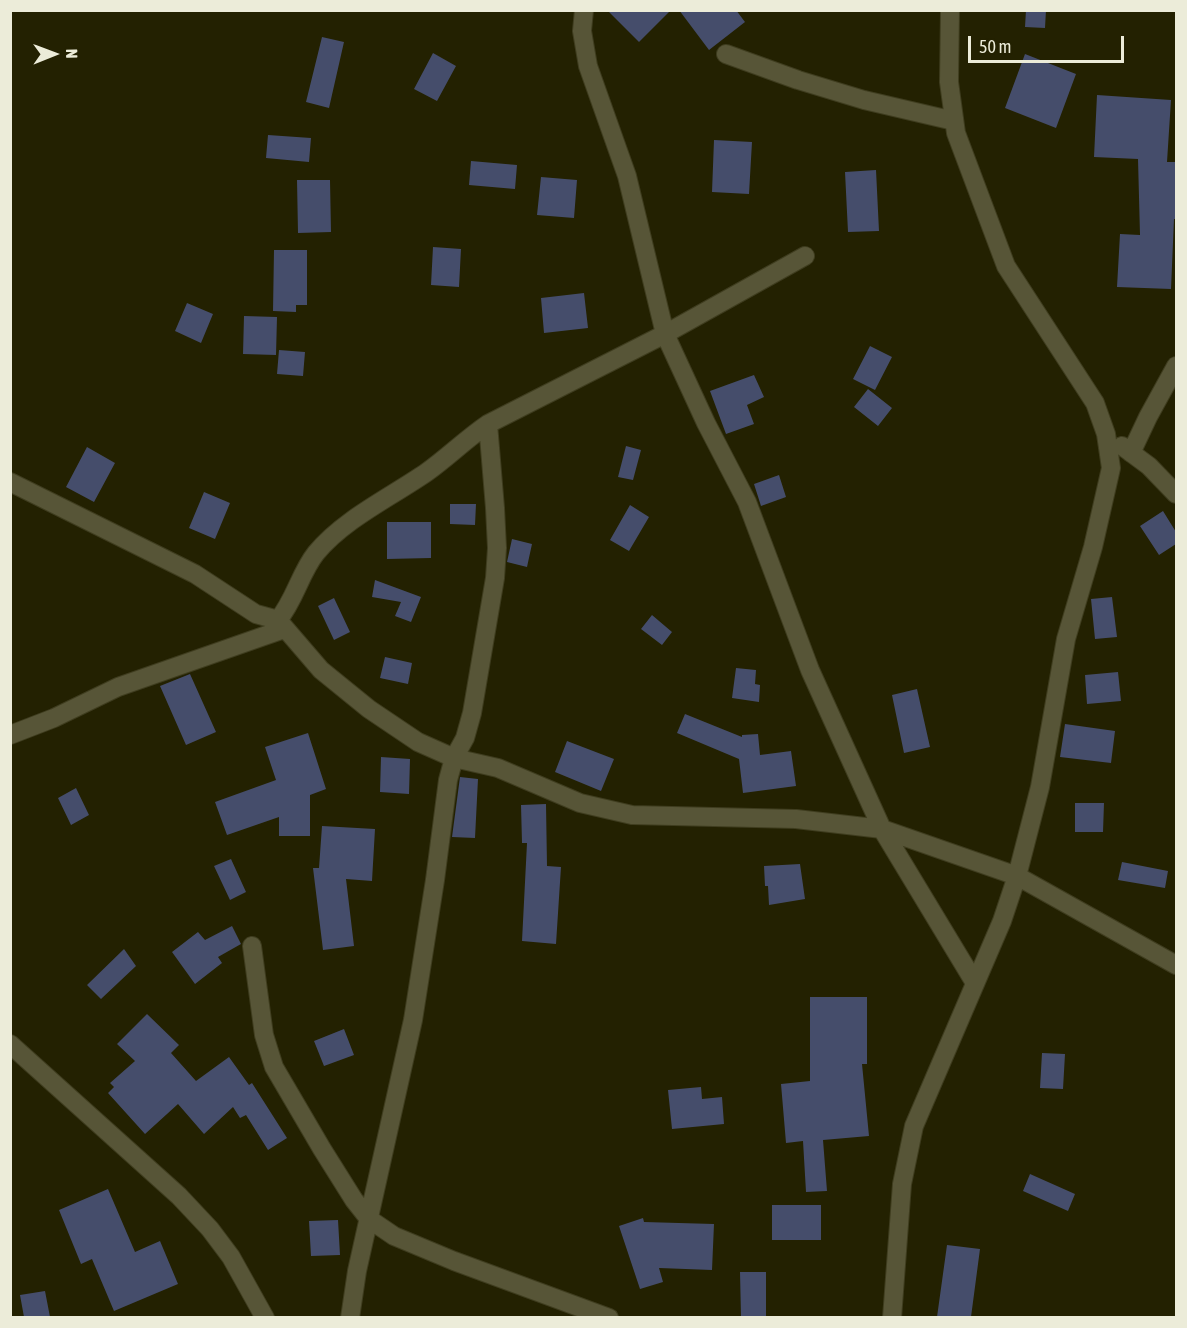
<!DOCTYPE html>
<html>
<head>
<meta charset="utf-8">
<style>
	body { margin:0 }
	#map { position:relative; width:1187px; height:1328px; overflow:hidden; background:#232101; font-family:"Asap Condensed",sans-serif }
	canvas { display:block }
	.frame { position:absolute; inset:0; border:12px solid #ececd9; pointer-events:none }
	.north { position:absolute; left:24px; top:24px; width:60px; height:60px; -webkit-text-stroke:4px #232101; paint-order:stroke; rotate:89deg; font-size:16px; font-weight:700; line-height:24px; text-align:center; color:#ececd9 }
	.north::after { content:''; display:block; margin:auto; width:21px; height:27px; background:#ececd9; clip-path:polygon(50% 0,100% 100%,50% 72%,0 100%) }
	.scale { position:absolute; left:968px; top:36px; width:156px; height:27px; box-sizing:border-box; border:3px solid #ececd9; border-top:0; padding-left:8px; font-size:18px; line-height:21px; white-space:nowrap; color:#ececd9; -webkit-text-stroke:4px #232101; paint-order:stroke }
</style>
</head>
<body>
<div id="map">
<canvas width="1187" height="1328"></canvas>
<div class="frame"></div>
<div class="north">N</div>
<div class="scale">50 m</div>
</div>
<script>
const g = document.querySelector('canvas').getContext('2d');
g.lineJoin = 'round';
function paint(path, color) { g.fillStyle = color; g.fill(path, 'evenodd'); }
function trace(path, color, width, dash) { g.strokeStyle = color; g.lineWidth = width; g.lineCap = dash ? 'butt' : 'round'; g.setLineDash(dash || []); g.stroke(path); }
paint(new Path2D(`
	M 607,10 L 671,10 L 639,42 Z
	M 679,10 L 736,10 L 745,22 L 709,50 Z
	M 1026,10 L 1046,10 L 1045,28 L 1025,27 Z
	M 322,37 L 344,42 L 329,108 L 306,102 Z
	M 433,53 L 456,66 L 437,101 L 414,89 Z
	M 1025,54 L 1076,74 L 1056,128 L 1005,108 Z
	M 1097,95 L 1171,100 L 1167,162 L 1176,162 L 1176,219 L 1174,219 L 1171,289 L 1117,287 L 1120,234 L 1140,235 L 1138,159 L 1094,157 Z
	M 268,135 L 311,138 L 309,162 L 266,158 Z
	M 714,140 L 752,142 L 749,194 L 712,192 Z
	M 471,161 L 517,165 L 515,189 L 469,185 Z
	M 876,170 L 879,231 L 848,232 L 845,172 Z
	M 541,177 L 577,180 L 574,218 L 537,215 Z
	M 297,180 L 330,180 L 331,232 L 298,233 Z
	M 433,247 L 461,249 L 459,287 L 431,285 Z
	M 274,250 L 307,250 L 307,305 L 296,305 L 296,312 L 273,311 Z
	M 584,293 L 588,328 L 544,333 L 541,298 Z
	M 187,303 L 213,314 L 201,343 L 175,331 Z
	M 244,316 L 277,317 L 276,355 L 243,354 Z
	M 870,346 L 892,357 L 875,390 L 853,379 Z
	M 279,350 L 305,352 L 303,376 L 277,374 Z
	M 754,375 L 764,397 L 747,405 L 754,424 L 726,434 L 710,391 Z
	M 868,389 L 892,408 L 878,426 L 854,407 Z
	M 626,446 L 641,450 L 633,480 L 618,477 Z
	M 87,447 L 115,463 L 94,502 L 66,487 Z
	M 779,475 L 786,497 L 761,506 L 754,484 Z
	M 204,492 L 230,503 L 215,539 L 189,528 Z
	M 450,504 L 476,504 L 475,525 L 450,524 Z
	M 630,505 L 649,517 L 629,551 L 610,540 Z
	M 1163,511 L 1176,532 L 1176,544 L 1159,555 L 1140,526 Z
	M 387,522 L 431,522 L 431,558 L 387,559 Z
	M 512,539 L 532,544 L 527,567 L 507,562 Z
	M 375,580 L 421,597 L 411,622 L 395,616 L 401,602 L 372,597 Z
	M 1112,597 L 1117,637 L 1095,639 L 1091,599 Z
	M 334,598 L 350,632 L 334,640 L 318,606 Z
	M 652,615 L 672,632 L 662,645 L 641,629 Z
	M 385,657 L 412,663 L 408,684 L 380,678 Z
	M 736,668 L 756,670 L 755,684 L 760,685 L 759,702 L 732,698 Z
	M 1118,672 L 1121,701 L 1087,704 L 1085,675 Z
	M 190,674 L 216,732 L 186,745 L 160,686 Z
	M 917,689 L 930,747 L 904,753 L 892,695 Z
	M 685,714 L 742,737 L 742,735 L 758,734 L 760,755 L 791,751 L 796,786 L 743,793 L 739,759 L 677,733 Z
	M 1065,724 L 1115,731 L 1111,763 L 1060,757 Z
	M 308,733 L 326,789 L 310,795 L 310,836 L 279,836 L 279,817 L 227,835 L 215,802 L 276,780 L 265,747 Z
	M 567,741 L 614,759 L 601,791 L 555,772 Z
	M 381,757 L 410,759 L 409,794 L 380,792 Z
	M 460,777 L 478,779 L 475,838 L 452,837 Z
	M 76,788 L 89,815 L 71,825 L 58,798 Z
	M 1075,803 L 1104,803 L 1103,832 L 1075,832 Z
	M 546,804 L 547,866 L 561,867 L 556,944 L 522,941 L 527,843 L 522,843 L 521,805 Z
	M 322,826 L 375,829 L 372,881 L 346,879 L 354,946 L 323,950 L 313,868 L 319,868 Z
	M 231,859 L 246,892 L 230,900 L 214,866 Z
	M 1122,862 L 1168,871 L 1165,888 L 1118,880 Z
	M 800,864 L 805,899 L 769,905 L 768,886 L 765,886 L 764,866 Z
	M 232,926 L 241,944 L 218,957 L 222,963 L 195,984 L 172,952 L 198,932 L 205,940 Z
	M 124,949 L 136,966 L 101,999 L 87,985 Z
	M 810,997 L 867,997 L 867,1064 L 862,1064 L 869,1136 L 823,1140 L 827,1191 L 806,1192 L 803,1141 L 786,1143 L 781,1084 L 810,1081 Z
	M 147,1014 L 179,1045 L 171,1053 L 196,1081 L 229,1057 L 249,1085 L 252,1083 L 287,1138 L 268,1150 L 246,1115 L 240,1118 L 233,1107 L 204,1134 L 178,1104 L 145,1134 L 108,1093 L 114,1087 L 110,1083 L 135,1061 L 117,1044 Z
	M 344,1029 L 354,1055 L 324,1066 L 314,1041 Z
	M 1042,1053 L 1065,1054 L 1063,1089 L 1040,1088 Z
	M 701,1087 L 702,1099 L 722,1097 L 724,1124 L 672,1129 L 668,1090 Z
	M 1030,1174 L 1075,1194 L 1068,1211 L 1023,1191 Z
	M 108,1189 L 135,1252 L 160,1241 L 178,1284 L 114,1311 L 92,1259 L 81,1264 L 59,1210 Z
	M 772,1205 L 821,1205 L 821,1240 L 772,1240 Z
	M 643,1218 L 644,1222 L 714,1224 L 712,1270 L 659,1268 L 663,1282 L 640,1289 L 619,1226 Z
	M 338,1220 L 340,1255 L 311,1256 L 309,1221 Z
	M 947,1245 L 980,1249 L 971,1317 L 937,1317 Z
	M 740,1272 L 766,1272 L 766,1317 L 741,1317 Z
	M 45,1291 L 50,1317 L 24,1317 L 20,1295 Z`), '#454d6b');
const minor = new Path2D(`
	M 584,10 L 582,31 L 588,66 L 627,176 L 665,334 L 706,423 L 747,502 L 810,670 L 882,829 L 975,983
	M 726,54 L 798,80 L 864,100 L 954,121
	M 1122,446 L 1149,466 L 1176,494
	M 1131,453 L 1148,417 L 1176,366
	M 10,482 L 195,574 L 256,614 L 278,620
	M 278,620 L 321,670 L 369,709 L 418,742 L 454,758 L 498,768 L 580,803 L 632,815 L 796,819 L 882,829 L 1017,876 L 1176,965
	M 278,620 C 295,600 300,573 316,553 C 344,519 391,497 427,472 C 448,457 466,439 488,424 L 665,334 L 805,256
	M 10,735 L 54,718 L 118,687 L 284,629
	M 252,946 L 264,1035 L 274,1067 L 322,1149 L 354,1200 L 369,1219 L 394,1236 L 454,1261 L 609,1318
	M 10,1044 L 179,1196 L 210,1229 L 231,1257 L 265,1318
	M 350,1318 L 357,1271 L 413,1020 L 435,880 L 448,780 L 454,758 L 465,738 L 472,713 L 495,578 L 497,548 L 495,508 L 488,424
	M 892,1318 L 902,1184 L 914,1126 L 1002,921 L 1017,876 L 1040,787 L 1066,639 L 1093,547 L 1111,468 L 1106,434 L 1095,403 L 1006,266 L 956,133 L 949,82 L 950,10`);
trace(minor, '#3f3d1f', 20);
trace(minor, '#575537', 18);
</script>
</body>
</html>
